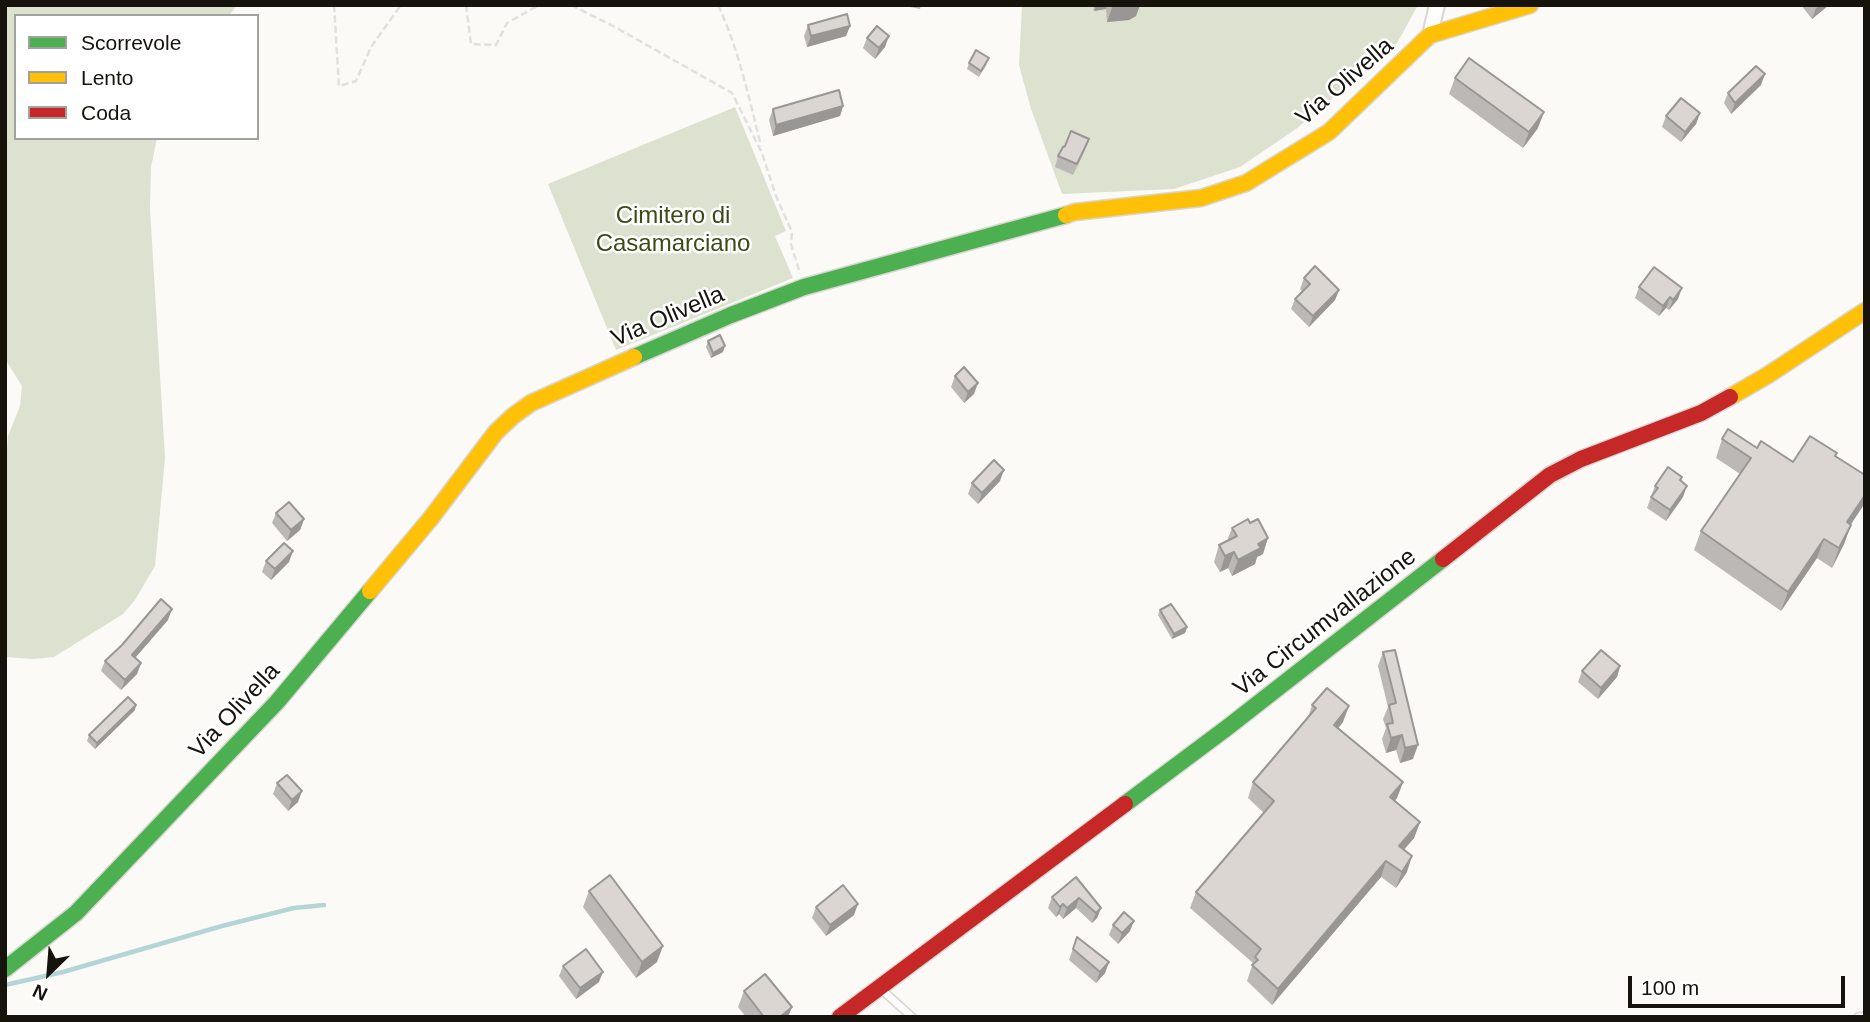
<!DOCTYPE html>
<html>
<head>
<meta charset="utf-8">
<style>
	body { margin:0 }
	#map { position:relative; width:1870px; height:1022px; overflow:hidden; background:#fbfaf6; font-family:Helvetica,sans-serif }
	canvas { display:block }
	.frame { position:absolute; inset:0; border:7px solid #15130c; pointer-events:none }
	.legend { position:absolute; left:14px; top:14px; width:245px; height:126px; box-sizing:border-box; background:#fff; border:2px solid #a1a19e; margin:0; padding:9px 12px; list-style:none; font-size:21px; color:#15130c }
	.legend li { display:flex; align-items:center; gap:14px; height:35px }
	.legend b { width:35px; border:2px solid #a1a19e }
	.north { position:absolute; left:14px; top:938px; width:70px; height:70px; -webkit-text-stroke:5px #fff; paint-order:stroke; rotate:205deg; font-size:19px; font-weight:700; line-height:28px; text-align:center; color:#15130c }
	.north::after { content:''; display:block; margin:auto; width:24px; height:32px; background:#15130c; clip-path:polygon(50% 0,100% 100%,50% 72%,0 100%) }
	.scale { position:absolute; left:1628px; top:976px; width:217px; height:32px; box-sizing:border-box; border:4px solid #15130c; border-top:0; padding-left:9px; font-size:21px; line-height:24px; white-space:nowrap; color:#15130c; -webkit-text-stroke:5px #fff; paint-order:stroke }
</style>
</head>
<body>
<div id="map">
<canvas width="1870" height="1022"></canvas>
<div class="frame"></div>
<ul class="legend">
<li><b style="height:9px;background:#4caf50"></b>Scorrevole</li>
<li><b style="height:9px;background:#ffc107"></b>Lento</li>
<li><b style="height:9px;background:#c62828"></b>Coda</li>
</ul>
<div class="north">N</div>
<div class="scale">100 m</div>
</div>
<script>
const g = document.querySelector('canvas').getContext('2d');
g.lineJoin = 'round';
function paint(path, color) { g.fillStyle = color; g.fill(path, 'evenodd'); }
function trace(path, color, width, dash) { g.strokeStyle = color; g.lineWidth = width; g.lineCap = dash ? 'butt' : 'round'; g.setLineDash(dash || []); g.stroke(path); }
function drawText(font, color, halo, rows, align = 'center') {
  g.font = font + ' Helvetica,sans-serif'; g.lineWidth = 5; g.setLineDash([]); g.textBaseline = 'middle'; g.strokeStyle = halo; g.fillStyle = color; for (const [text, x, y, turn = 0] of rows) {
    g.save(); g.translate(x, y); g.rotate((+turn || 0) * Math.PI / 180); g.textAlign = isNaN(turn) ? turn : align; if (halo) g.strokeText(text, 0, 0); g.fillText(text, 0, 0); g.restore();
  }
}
paint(new Path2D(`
	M 5,5 L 237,5 L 229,16 L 16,16 L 16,138 L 157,138 L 151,167 L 150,209 L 165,458 L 155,566 L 135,600 L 123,614 L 54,657 L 33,659 L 5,657 L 5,472 L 8,436 L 20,406 L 22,386 L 5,359 Z
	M 1022,5 L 1418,5 L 1396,45 L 1296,129 L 1240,167 L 1174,189 L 1062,194 L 1031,109 L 1019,65 Z
	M 735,107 L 786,231 L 775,236 L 793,278 L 616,350 L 548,184 Z`), '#dce2cf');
trace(new Path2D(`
	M 5,985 L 63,972 L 222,926 L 294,908 L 324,905`), '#b4d5d6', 4.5);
const lane = new Path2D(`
	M 881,989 L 912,1017
	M 1858,1017 L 1865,1016`);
const street = new Path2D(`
	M 1430,35 L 1437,5`);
const fast = new Path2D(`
	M 634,357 L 731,315 L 804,287 L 1066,215
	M 1125,804 L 1228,727 L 1443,559
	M 5,969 L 76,913 L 277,702 L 370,591`);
const slow = new Path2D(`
	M 1066,215 L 1075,212 L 1201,198 L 1246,183 L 1329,132 L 1430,35 L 1530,5
	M 1730,397 L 1768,375 L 1865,311
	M 370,591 L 431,518 L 496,432 L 513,416 L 531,403 L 634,357`);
const jam = new Path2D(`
	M 1443,559 L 1550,475 L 1581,459 L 1701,413 L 1730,397
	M 840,1017 L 1125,804`);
trace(lane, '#d8d6d1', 10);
trace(street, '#d8d6d1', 18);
trace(fast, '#d8d6d1', 19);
trace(slow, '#d8d6d1', 19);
trace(jam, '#d8d6d1', 19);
trace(new Path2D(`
	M 334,5 L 339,86 L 356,81 L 371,47 L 401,5
	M 466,5 L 471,44 L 496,45 L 507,23 L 539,5
	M 571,5 L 615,27 L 732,93 L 762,153 L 776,196 L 792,232 L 791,244 L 799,270
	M 718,5 C 739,50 749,98 761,146`), '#e1e0de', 2.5, [7, 3.5]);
trace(lane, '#fefefe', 7);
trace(street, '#fefefe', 14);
trace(fast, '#4caf50', 16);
trace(slow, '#ffc107', 16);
trace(jam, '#c62828', 16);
paint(new Path2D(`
	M 910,5 L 921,5 L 920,9 L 910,7 Z
	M 1093,5 L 1140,5 L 1136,16 L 1129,20 L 1107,22 L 1106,9 L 1094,11 Z
	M 1801,5 L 1829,5 L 1812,19 Z
	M 808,25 L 850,26 L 846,36 L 807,47 L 804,36 Z
	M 867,38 L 885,47 L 875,59 L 863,48 Z
	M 969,63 L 987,64 L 979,77 L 967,69 Z
	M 1455,78 L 1538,128 L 1523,148 L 1449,94 Z
	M 1761,85 L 1731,114 L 1724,103 L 1728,93 Z
	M 843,106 L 840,116 L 773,136 L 769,120 L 773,109 Z
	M 1700,113 L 1696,124 L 1681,142 L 1662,127 L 1666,116 Z
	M 1085,150 L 1073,175 L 1055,167 L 1058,156 Z
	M 1304,278 L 1339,290 L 1335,300 L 1309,327 L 1291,309 L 1295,299 L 1302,291 L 1300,289 Z
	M 1639,287 L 1678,299 L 1669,310 L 1666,308 L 1659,316 L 1635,298 Z
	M 708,341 L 723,352 L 711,358 L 706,347 Z
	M 955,376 L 974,394 L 964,403 L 951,387 Z
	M 1722,439 L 1757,448 L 1793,462 L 1836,456 L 1851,525 L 1844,544 L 1832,568 L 1817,558 L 1781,611 L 1694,550 L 1701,531 L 1740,474 L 1716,458 Z
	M 1682,477 L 1681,481 L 1683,497 L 1666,521 L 1647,508 L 1655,486 Z
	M 1000,481 L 978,504 L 968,494 L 972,483 Z
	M 276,513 L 304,519 L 300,530 L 287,541 L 272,523 Z
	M 1232,528 L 1263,554 L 1257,557 L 1255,564 L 1232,576 L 1228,568 L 1220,572 L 1214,562 L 1219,545 L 1227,541 Z
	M 266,561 L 289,562 L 271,580 L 262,572 Z
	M 1160,610 L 1187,627 L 1185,633 L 1172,639 L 1158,615 Z
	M 168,620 L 135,658 L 141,663 L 137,674 L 121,690 L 101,671 L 105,661 Z
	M 1383,652 L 1413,759 L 1400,763 L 1396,750 L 1386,753 L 1382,739 L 1386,728 L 1383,719 L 1388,707 L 1378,666 Z
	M 1620,666 L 1617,677 L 1598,699 L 1578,682 L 1582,671 Z
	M 1312,705 L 1343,722 L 1338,728 L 1403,782 L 1397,798 L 1395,801 L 1420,822 L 1414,838 L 1404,850 L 1407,872 L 1396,888 L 1381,877 L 1272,1005 L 1247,981 L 1253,963 L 1190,908 L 1196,892 L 1264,813 L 1248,798 L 1253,782 L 1308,718 Z
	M 135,710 L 95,749 L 87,741 L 89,735 Z
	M 277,783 L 298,802 L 288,811 L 273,794 Z
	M 1076,877 L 1101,908 L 1097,918 L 1092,923 L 1076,908 L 1063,919 L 1059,914 L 1056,917 L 1048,908 L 1052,897 Z
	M 589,891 L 657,962 L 636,978 L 583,907 Z
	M 816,907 L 854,915 L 826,936 L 812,918 Z
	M 1113,925 L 1130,931 L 1118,944 L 1109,935 Z
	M 1077,937 L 1109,962 L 1105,973 L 1096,983 L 1069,960 Z
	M 563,966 L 599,982 L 576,999 L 559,976 Z
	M 744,991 L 788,1017 L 746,1017 L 738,1007 Z`), '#bcb8b5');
paint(new Path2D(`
	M 1096,5 L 1107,5 L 1106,9 L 1094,11 Z
	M 1113,5 L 1140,5 L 1136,16 L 1129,20 L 1107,22 Z
	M 1820,5 L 1829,5 L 1812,19 L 1816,8 Z
	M 850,26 L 846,36 L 807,47 L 811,36 Z
	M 889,36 L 885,47 L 875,59 L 879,48 Z
	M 1765,74 L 1761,85 L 1731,114 L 1735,103 Z
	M 843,106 L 840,116 L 773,136 L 776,125 Z
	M 1544,112 L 1538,128 L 1523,148 L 1529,132 Z
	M 1700,113 L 1696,124 L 1681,142 L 1685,132 Z
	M 1682,288 L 1678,299 L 1669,310 L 1673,300 Z
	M 1339,290 L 1335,300 L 1309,327 L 1313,316 Z
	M 1670,297 L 1666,308 L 1659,316 L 1663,306 Z
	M 725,346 L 723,352 L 711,358 L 713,353 Z
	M 978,383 L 974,394 L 964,403 L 968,392 Z
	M 1004,470 L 1000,481 L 978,504 L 982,493 Z
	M 1687,486 L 1683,497 L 1666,521 L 1670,510 Z
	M 1865,495 L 1865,503 L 1840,541 L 1847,522 Z
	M 304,519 L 300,530 L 287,541 L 291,530 Z
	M 1851,525 L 1844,544 L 1832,568 L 1839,548 Z
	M 1268,538 L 1263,554 L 1257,557 L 1255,564 L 1232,576 L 1238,560 L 1258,544 Z
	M 1824,539 L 1817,558 L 1781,611 L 1788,592 Z
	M 293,551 L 289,562 L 271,580 L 275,569 Z
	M 1234,552 L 1228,568 L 1220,572 L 1225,556 Z
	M 172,609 L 168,620 L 128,666 L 132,655 Z
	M 1187,627 L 1185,633 L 1172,639 L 1174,634 Z
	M 141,663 L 137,674 L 121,690 L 125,680 Z
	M 1620,666 L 1617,677 L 1598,699 L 1601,688 Z
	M 136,705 L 135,710 L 95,749 L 97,743 Z
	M 1349,706 L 1343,722 L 1328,741 L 1334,725 Z
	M 1402,735 L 1396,750 L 1386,753 L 1391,738 Z
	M 1418,745 L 1413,759 L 1400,763 L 1405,748 Z
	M 1403,782 L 1397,798 L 1384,813 L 1390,797 Z
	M 302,791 L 298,802 L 288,811 L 292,800 Z
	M 1420,822 L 1414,838 L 1393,862 L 1399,846 Z
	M 1412,856 L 1407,872 L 1396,888 L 1402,872 Z
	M 1386,861 L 1381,877 L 1272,1005 L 1278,989 Z
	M 1079,898 L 1076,908 L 1063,919 L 1067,908 Z
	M 858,904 L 854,915 L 826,936 L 830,925 Z
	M 1063,904 L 1059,914 L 1056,917 L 1060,907 Z
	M 1101,908 L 1097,918 L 1092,923 L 1096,913 Z
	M 1134,921 L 1130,931 L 1118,944 L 1122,933 Z
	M 663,946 L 657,962 L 636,978 L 642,962 Z
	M 1109,962 L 1105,973 L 1096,983 L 1100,972 Z
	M 603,972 L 599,982 L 576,999 L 580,988 Z
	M 792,1007 L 788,1017 L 780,1017 Z`), '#999693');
const building = new Path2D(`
	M 847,14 L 850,26 L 811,36 L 808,25 Z
	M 877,26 L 889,36 L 879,48 L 867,38 Z
	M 976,50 L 989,58 L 981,71 L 969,63 Z
	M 1469,58 L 1544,112 L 1529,132 L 1455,78 Z
	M 1756,66 L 1765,74 L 1735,103 L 1728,93 Z
	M 839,90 L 843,106 L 776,125 L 773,109 Z
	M 1681,98 L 1700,113 L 1685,132 L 1666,116 Z
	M 1071,131 L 1089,139 L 1077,164 L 1058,156 L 1063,147 L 1065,146 Z
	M 1315,266 L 1339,290 L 1313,316 L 1295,299 L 1310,284 L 1304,278 Z
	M 1654,267 L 1682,288 L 1673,300 L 1670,297 L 1663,306 L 1639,287 Z
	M 720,335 L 725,346 L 713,353 L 708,341 Z
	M 964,367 L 978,383 L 968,392 L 955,376 Z
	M 1728,429 L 1757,448 L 1761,441 L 1793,462 L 1810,436 L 1837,453 L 1835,456 L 1865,475 L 1865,495 L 1847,522 L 1851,525 L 1839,548 L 1824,539 L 1788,592 L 1701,531 L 1751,458 L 1722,439 Z
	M 994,460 L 1004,470 L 982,493 L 972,483 Z
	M 1668,467 L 1682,477 L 1680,480 L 1687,486 L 1670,510 L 1651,497 L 1658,488 L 1655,486 Z
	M 289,502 L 304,519 L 291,530 L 276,513 Z
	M 1248,519 L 1250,523 L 1258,519 L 1268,538 L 1258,544 L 1261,548 L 1238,560 L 1234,552 L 1225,556 L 1219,545 L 1237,536 L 1232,528 Z
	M 284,543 L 293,551 L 275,569 L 266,561 Z
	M 161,599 L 172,609 L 132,655 L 141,663 L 125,680 L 105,661 L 122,645 Z
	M 1171,604 L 1187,627 L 1174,634 L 1160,610 Z
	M 1395,650 L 1418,745 L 1405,748 L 1402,735 L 1391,738 L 1387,724 L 1393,723 L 1389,705 L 1396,703 L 1383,652 Z
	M 1601,650 L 1620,666 L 1601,688 L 1582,671 Z
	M 1327,688 L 1349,706 L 1334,725 L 1403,782 L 1390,797 L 1420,822 L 1399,846 L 1412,856 L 1402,872 L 1386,861 L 1278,989 L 1252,965 L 1258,960 L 1255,957 L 1261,949 L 1196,892 L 1274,801 L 1253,782 L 1316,708 L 1312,705 Z
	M 128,697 L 136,705 L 97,743 L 89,735 Z
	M 287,775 L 302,791 L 292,800 L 277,783 Z
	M 610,875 L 663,946 L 642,962 L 589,891 Z
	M 1076,877 L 1101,908 L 1096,913 L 1079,898 L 1067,908 L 1063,904 L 1060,907 L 1052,897 Z
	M 843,885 L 858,904 L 830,925 L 816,907 Z
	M 1124,912 L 1134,921 L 1122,933 L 1113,925 Z
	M 1077,937 L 1109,962 L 1100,972 L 1073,949 Z
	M 586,949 L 603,972 L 580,988 L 563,966 Z
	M 765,974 L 792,1007 L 780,1017 L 764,1017 L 744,991 Z`);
paint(building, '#dbd6d2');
trace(building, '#999693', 2);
drawText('24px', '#15130c', '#fff', [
	["Via Olivella",1345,82,-41],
	["Via Olivella",668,317,-23],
	["Via Circumvallazione",1325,623,-38],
	["Via Olivella",235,711,-47]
]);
drawText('24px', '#3b4b15', '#fff', [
	["Cimitero di",673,216],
	["Casamarciano",673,244]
]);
</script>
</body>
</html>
